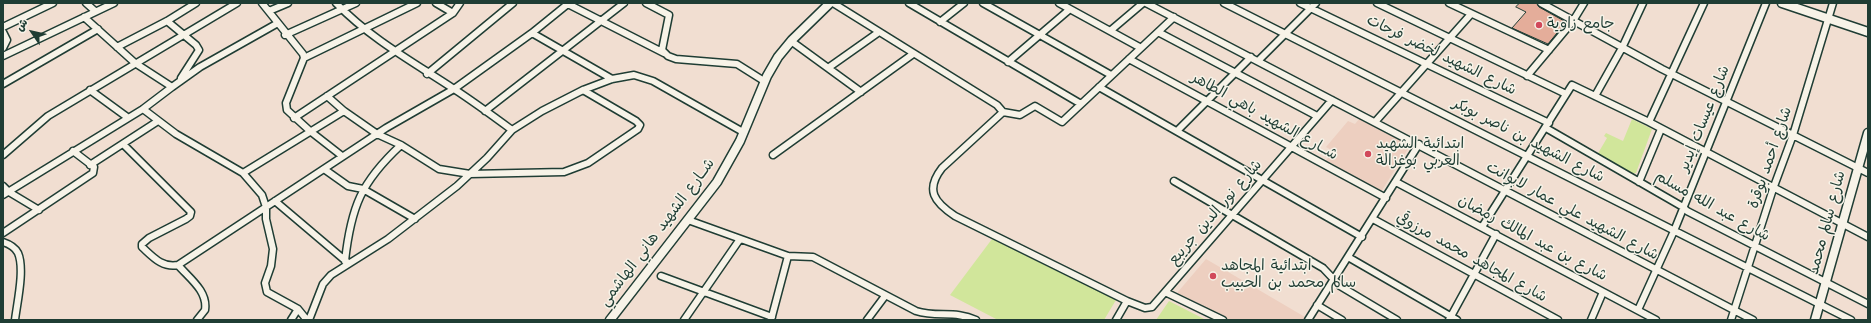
<!DOCTYPE html>
<html>
<head>
<meta charset="utf-8">
<style>
	body { margin:0 }
	#map { position:relative; width:1871px; height:323px; overflow:hidden; background:#f1ded1; font-family:"Architects Daughter","Playpen Sans Arabic",sans-serif }
	canvas { display:block }
	.frame { position:absolute; inset:0; border:4px solid #1f3d34; pointer-events:none }
	.north { position:absolute; left:12px; top:12px; width:40px; height:40px; -webkit-text-stroke:3px #f7f3e8; paint-order:stroke; rotate:304deg; font-size:11px; font-weight:700; line-height:16px; text-align:center; color:#1f3d34 }
	.north::after { content:''; display:block; margin:auto; width:14px; height:18px; background:#1f3d34; clip-path:polygon(50% 0,100% 100%,50% 72%,0 100%) }
</style>
</head>
<body>
<div id="map">
<canvas width="1871" height="323"></canvas>
<div class="frame"></div>
<div class="north">ش</div>
</div>
<script>
const g = document.querySelector('canvas').getContext('2d');
g.lineJoin = 'round';
function paint(path, color) { g.fillStyle = color; g.fill(path, 'evenodd'); }
function trace(path, color, width, dash) { g.strokeStyle = color; g.lineWidth = width; g.lineCap = dash ? 'butt' : 'round'; g.setLineDash(dash || []); g.stroke(path); }
function drawText(font, color, halo, rows, align = 'center') {
  g.font = font + ' "Architects Daughter","Playpen Sans Arabic",sans-serif'; g.lineWidth = 3; g.setLineDash([]); g.textBaseline = 'middle'; g.strokeStyle = halo; g.fillStyle = color; for (const [text, x, y, turn = 0] of rows) {
    g.save(); g.translate(x, y); g.rotate((+turn || 0) * Math.PI / 180); g.textAlign = isNaN(turn) ? turn : align; if (halo) g.strokeText(text, 0, 0); g.fillText(text, 0, 0); g.restore();
  }
}
paint(new Path2D(`
	M 1360,118 L 1411,144 L 1381,192 L 1325,162 L 1333,151 L 1326,147 L 1348,121 L 1355,124 Z
	M 1206,259 L 1305,317 L 1303,320 L 1230,320 L 1177,293 Z`), '#edcfc0');
paint(new Path2D(`
	M 1632,119 L 1652,129 L 1636,173 L 1630,174 L 1597,155 L 1607,138 L 1604,136 L 1606,133 L 1623,141 Z
	M 992,239 L 1116,300 L 1104,320 L 998,320 L 950,295 Z
	M 1169,301 L 1206,320 L 1156,320 Z`), '#d1e69b');
const building = new Path2D(`
	M 1520,3 L 1537,3 L 1539,7 L 1566,22 L 1548,44 L 1512,28 L 1526,12 L 1516,7 Z`);
paint(building, '#e4ad9a');
trace(building, '#1f3d34', 1);
const minor = new Path2D(`
	M 86,3 L 95,11
	M 262,3 L 303,54 L 304,58 L 286,103 L 287,110 L 310,131 L 342,156
	M 336,3 C 371,39 413,62 454,89 C 474,102 493,116 512,130
	M 436,3 L 453,13
	M 566,3 L 664,53
	M 646,3 L 669,15 L 662,50 L 668,56 L 676,59 L 737,64 L 764,81
	M 833,3 L 997,105 L 1003,112
	M 909,3 L 1081,104
	M 983,3 L 1111,75
	M 1059,3 L 1141,48
	M 1146,3 L 1753,320
	M 1224,3 L 1851,320
	M 1300,3 L 1549,123
	M 1377,3 L 1566,94
	M 1449,3 L 1549,50
	M 1541,3 L 1662,69 L 1868,173
	M 269,11 L 288,3
	M 167,21 L 196,45 L 199,50 L 181,78
	M 940,22 L 964,3
	M 3,27 L 53,3
	M 1110,31 L 1143,3
	M 3,32 L 7,40 L 3,48
	M 1158,32 L 1317,116
	M 532,33 L 612,79
	M 285,35 L 356,3
	M 791,41 L 861,92
	M 117,47 L 167,21 L 196,3
	M 3,56 L 114,3
	M 304,58 L 417,3
	M 1129,59 L 1386,198
	M 1258,61 L 1316,3
	M 1008,62 L 1070,9
	M 828,68 L 879,32
	M 427,74 L 513,3
	M 1527,76 L 1573,21 L 1584,3
	M 3,84 L 98,29
	M 172,87 L 200,67 L 278,23
	M 1099,87 L 1362,237
	M 90,90 L 127,117
	M 327,96 L 344,111 L 377,134 L 401,145 L 439,169 L 470,174 L 564,172 L 588,163 L 638,129 L 640,125 L 636,121 L 583,90
	M 1595,96 L 1622,48 L 1643,3
	M 143,109 L 176,134 L 243,173 L 262,195 L 266,207 L 266,219 L 273,249 L 271,266 L 265,283 L 267,292 L 298,309 L 307,320
	M 485,111 L 624,3
	M 1003,112 L 942,168 C 925,190 934,202 955,216 L 1127,301
	M 1003,112 L 1020,115 L 1035,106 L 1062,122 L 1174,17
	M 294,118 L 453,13 L 460,3
	M 1375,122 L 1471,14
	M 1649,122 L 1704,3
	M 1546,128 L 1683,207 L 1687,211 L 1868,304
	M 1177,131 L 1251,57
	M 123,144 L 191,212 L 190,216 L 186,219 L 149,238 L 142,244 L 142,247 C 153,257 162,268 178,265
	M 3,155 L 48,116 L 237,3
	M 773,155 L 913,54
	M 90,165 L 158,121
	M 324,169 L 348,186 L 363,189 L 415,219
	M 243,173 L 344,111
	M 1174,181 L 1323,268 L 1340,286 L 1397,320
	M 1396,182 L 1656,320
	M 1639,182 L 1661,129
	M 3,186 L 9,192 L 39,210
	M 3,195 L 143,109 L 172,87 L 135,63 L 84,17
	M 275,201 L 347,262
	M 1373,219 L 1558,320
	M 688,220 L 788,256 L 813,257 L 916,311 C 937,318 955,310 976,320
	M 1482,227 L 1572,85 L 1649,122 L 1868,237
	M 3,233 L 93,173 L 94,167 L 73,151
	M 3,242 C 9,244 15,247 18,253 C 25,269 17,303 15,320
	M 1348,257 L 1457,320
	M 345,261 C 351,207 361,182 401,145
	M 661,276 L 772,317
	M 1165,292 L 1223,320
	M 1317,305 L 1342,320
	M 1638,310 L 1674,231 L 1766,3
	M 197,320 L 205,310 C 208,291 189,278 178,265 L 386,128 L 454,89 L 532,33 L 569,3
	M 291,320 L 298,309
	M 309,320 L 323,284 L 331,275 L 388,239 L 457,186 L 487,158 L 512,130 L 542,111 L 583,90 L 612,79 L 634,75 L 653,81 L 743,132
	M 684,320 L 740,239
	M 771,320 L 788,256
	M 867,320 L 885,296
	M 1116,320 L 1127,301 L 1145,308 L 1152,307 L 1332,100
	M 1308,320 L 1419,144
	M 1449,320 L 1496,234
	M 1591,320 L 1603,292
	M 1731,320 L 1773,189 L 1793,135 L 1833,3`);
const tertiary = new Path2D(`
	M 1782,3 L 1868,32
	M 610,320 L 717,182 L 740,141 L 767,76 L 778,57 L 792,40 L 830,3
	M 1815,320 L 1868,133`);
trace(minor, '#1f3d34', 9);
trace(tertiary, '#1f3d34', 11);
trace(minor, '#f7f3e8', 6);
trace(tertiary, '#f7f3e8', 8);
for (const [x, y, r, color] of [
	[1539,25,4,"#d1495b"],
	[1368,154,4,"#d1495b"],
	[1213,276,4,"#d1495b"]
]) { const dot = new Path2D(); dot.arc(x, y, r, 0, 2 * Math.PI); g.fillStyle = color; g.fill(dot); trace(dot, '#f7f3e8', 1.5); }
drawText('15px', '#1f3d34', '#f7f3e8', [
	["جامع زاوية",1547,25],
	["ابتدائية الشهيد",1376,145],
	["العربي بوغزالة",1376,162],
	["ابتدائية المجاهد",1221,267],
	["سالم محمد بن الحبيب",1221,284]
], 'left');
drawText('15px', '#1f3d34', '#f7f3e8', [
	["شارع الشهيد لخضر فرحات",1441,56,26],
	["شــارع الشهيد باهي الطاهر",1264,117,29],
	["شارع عيسات إيدير",1705,119,-68],
	["شارع الشهيد بن ناصر بوبكر",1528,141,27],
	["شارع أحمد بوقرة",1771,158,-71],
	["شارع عبد الله مسلم",1712,207,29],
	["شارع الشهيد علي عمار لابوانت",1572,212,28],
	["شارع نور الدين جريبع",1216,213,-49],
	["شارع سالم محمد",1828,223,-75],
	["شــارع الشهيد هاني الهاشمي",658,233,-53],
	["شارع بن عبد المالك رمضان",1532,239,28],
	["شارع المجاهد محمد مرزوقي",1471,258,29]
]);
</script>
</body>
</html>
